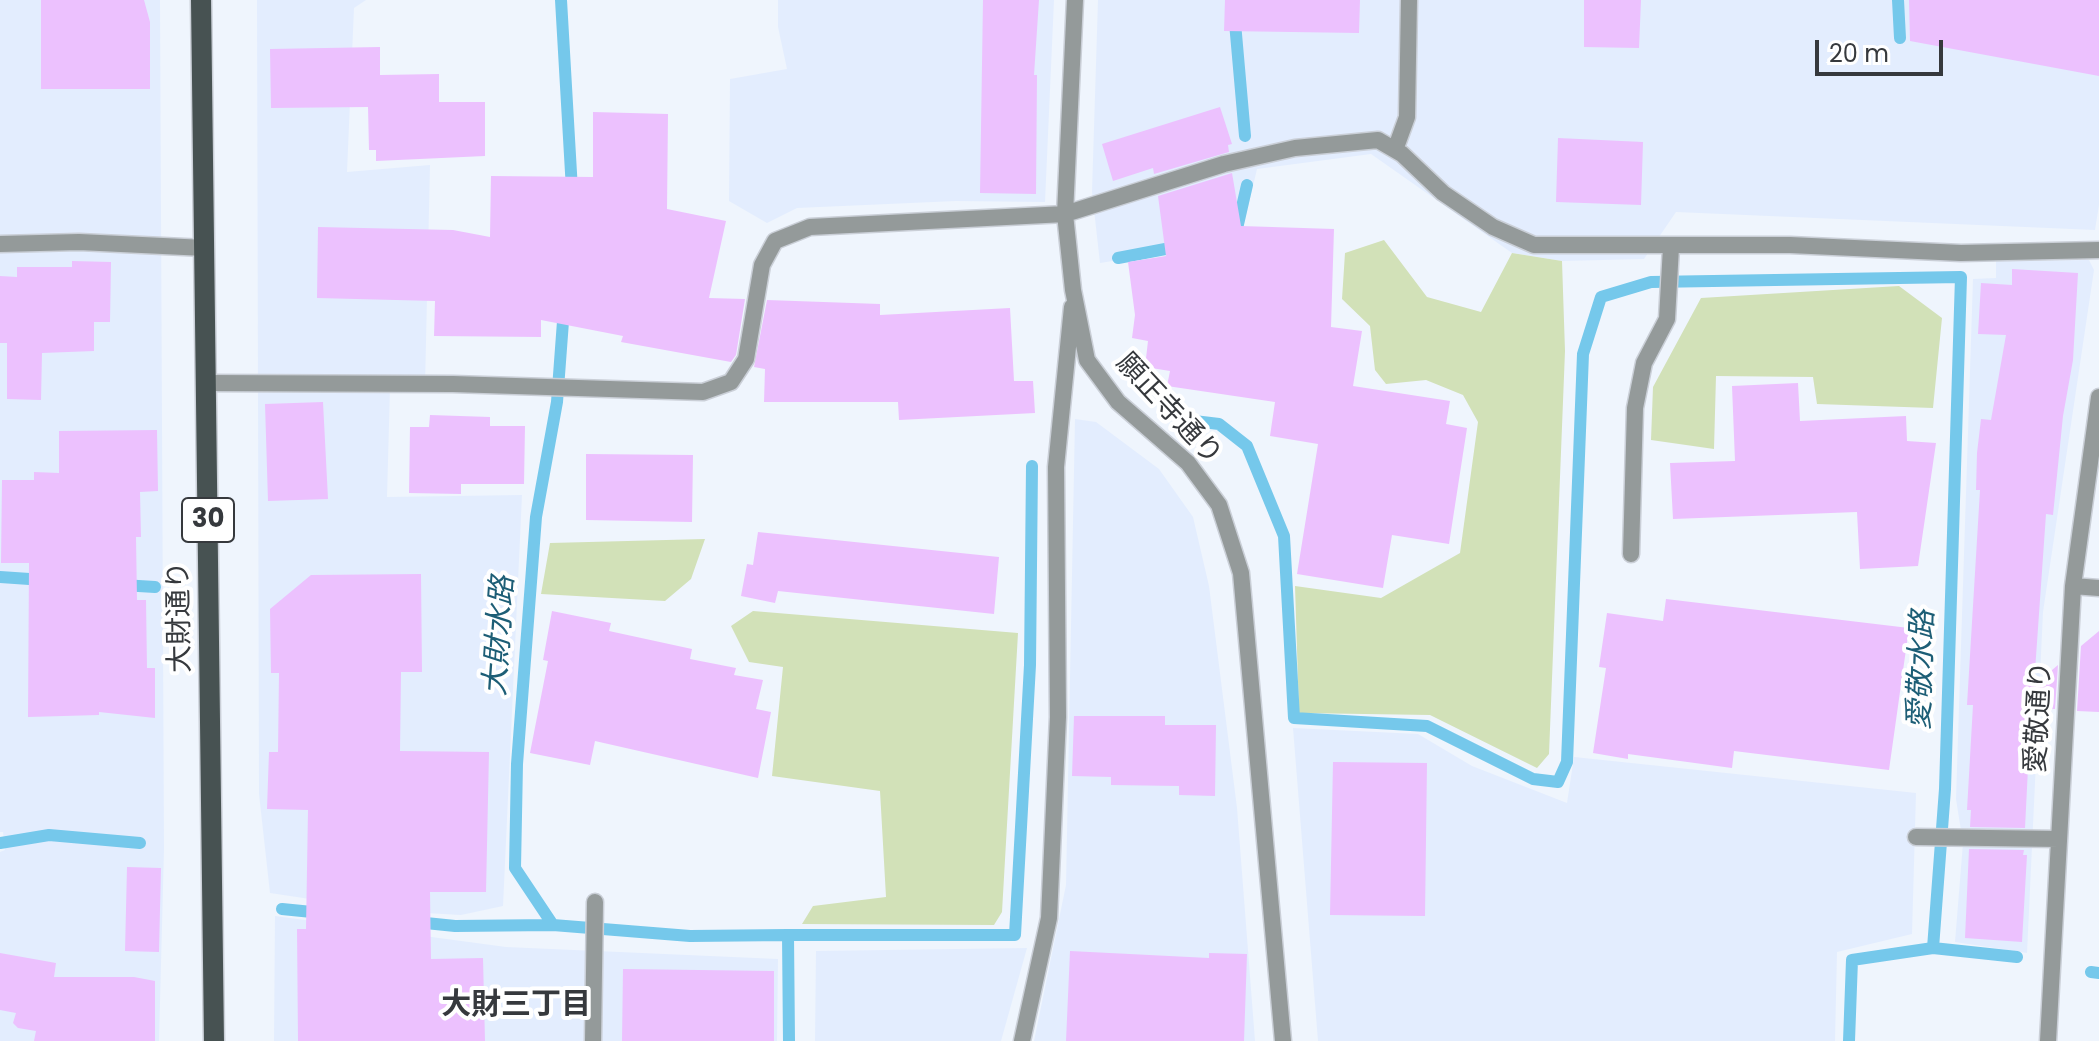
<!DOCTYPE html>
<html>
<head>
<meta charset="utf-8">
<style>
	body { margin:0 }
	#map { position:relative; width:2099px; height:1041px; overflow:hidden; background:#eff5fd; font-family:Poppins,sans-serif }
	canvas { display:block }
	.scale { position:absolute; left:1815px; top:40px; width:128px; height:36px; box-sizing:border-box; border:4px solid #36393d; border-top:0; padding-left:10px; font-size:24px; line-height:28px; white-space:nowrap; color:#36393d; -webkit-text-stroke:6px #fff; paint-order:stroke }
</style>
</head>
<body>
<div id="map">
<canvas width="2099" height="1041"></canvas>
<div class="scale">20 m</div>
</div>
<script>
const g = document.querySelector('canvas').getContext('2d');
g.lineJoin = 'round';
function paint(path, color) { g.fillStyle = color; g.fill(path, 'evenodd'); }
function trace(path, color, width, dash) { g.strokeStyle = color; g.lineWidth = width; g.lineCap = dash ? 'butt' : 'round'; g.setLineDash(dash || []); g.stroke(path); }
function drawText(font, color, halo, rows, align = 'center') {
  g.font = font + ' Poppins,"Noto Sans JP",sans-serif'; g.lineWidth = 8; g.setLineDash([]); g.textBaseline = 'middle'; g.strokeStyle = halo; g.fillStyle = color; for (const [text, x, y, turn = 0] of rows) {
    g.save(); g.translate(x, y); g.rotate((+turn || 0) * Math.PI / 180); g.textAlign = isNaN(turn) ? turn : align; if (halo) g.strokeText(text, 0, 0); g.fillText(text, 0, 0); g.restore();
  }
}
paint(new Path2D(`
	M 0,0 L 160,0 L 164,849 L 159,1041 L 0,1041 L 0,852 L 5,850 L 3,832 L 0,832 Z
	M 257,0 L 366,0 L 354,8 L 347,172 L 430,165 L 425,386 L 390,388 L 387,497 L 522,495 L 503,906 L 461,915 L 390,911 L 270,893 L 259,794 Z
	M 778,0 L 1054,0 L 1045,202 L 956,201 L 797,208 L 767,223 L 729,201 L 730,79 L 787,69 L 778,27 Z
	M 1098,0 L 2099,0 L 2099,205 L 2095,230 L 1676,212 L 1644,259 L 1562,261 L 1512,253 L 1371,154 L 1257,169 L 1240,241 L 1100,263 L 1092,192 Z
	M 2089,260 L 2094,270 L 2043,612 L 2027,953 L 1955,942 L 1963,843 L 1956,799 L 1973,279 L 1996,278 L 1996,261 Z
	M 1075,419 L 1096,422 L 1159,469 L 1193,517 L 1209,586 L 1237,808 L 1255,1041 L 1034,1041 L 1066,885 Z
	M 1293,728 L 1418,734 L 1472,766 L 1567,803 L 1574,757 L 1916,793 L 1912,934 L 1837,952 L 1835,1041 L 1318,1041 Z
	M 275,916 L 506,947 L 778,959 L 777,1041 L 274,1041 Z
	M 1027,948 L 1001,1041 L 815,1041 L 816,951 Z`), '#e3edfe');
paint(new Path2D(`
	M 1384,240 L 1427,297 L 1481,312 L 1512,253 L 1562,261 L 1565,351 L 1549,754 L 1537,768 L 1430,715 L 1299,713 L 1295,586 L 1381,598 L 1460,553 L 1478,422 L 1463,395 L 1426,380 L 1386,384 L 1375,370 L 1370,326 L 1342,299 L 1345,253 Z
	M 1899,286 L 1942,318 L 1933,408 L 1817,404 L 1813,377 L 1716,376 L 1714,449 L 1651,440 L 1653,387 L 1701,298 Z
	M 705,539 L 691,579 L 665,601 L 541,594 L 550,543 Z
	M 753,611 L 1018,633 L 1002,912 L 994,925 L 802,924 L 813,906 L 886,897 L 880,791 L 772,776 L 783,667 L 749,662 L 731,626 Z`), '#d2e1b8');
trace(new Path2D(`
	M 561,0 L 572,190
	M 1233,0 L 1245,136
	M 1898,0 L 1900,38
	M 1236,233 L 1247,185
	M 1118,258 L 1181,246
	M 564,308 L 557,402 L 536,517 L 517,764 L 515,868 L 553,925 L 690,936 L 788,935 L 789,1041
	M 1194,421 L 1219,424 L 1247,446 L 1284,536 L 1294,718 L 1427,726 L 1533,779 L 1558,782 L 1567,762 L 1583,354 L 1601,297 L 1651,282 L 1961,277 L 1945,789 L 1933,948 L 1852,960 L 1849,1041
	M 0,577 L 44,580
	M 122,585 L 155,587
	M 0,843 L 49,835 L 140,843
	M 282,909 L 322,913
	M 416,922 L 455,926 L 553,925
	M 788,935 L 1015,935 L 1030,665 L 1032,466
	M 1933,948 L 2017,957
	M 2091,972 L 2099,973`), '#75c8eb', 12);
paint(new Path2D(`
	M 41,0 L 144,0 L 150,22 L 150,89 L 41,89 Z
	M 983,0 L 1039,0 L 1034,75 L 1037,75 L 1036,194 L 980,193 Z
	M 1225,0 L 1360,0 L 1359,33 L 1224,31 Z
	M 1584,0 L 1641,0 L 1639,48 L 1584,47 Z
	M 1909,0 L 2099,0 L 2099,76 L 1910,41 Z
	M 380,47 L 380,75 L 439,74 L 439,102 L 485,102 L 485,156 L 376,161 L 376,150 L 369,150 L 368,107 L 271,108 L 270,49 Z
	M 1220,107 L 1232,144 L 1228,145 L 1229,152 L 1154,174 L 1153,168 L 1113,181 L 1102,144 Z
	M 593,112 L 668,114 L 667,209 L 726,221 L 709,298 L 745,299 L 736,355 L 731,362 L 621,342 L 623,336 L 541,320 L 541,337 L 434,336 L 435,301 L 317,298 L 318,227 L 453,230 L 490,237 L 491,176 L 593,177 Z
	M 1558,138 L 1643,142 L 1641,205 L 1556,202 Z
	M 1232,173 L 1241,226 L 1334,229 L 1331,327 L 1362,331 L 1353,386 L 1450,401 L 1446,424 L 1467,428 L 1449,544 L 1392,535 L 1383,588 L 1297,574 L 1318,444 L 1270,436 L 1275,402 L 1167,386 L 1170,371 L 1145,367 L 1148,341 L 1132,338 L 1135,315 L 1128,262 L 1166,256 L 1158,196 Z
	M 72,261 L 111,262 L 110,322 L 94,322 L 94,351 L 42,353 L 41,400 L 7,399 L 7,343 L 0,343 L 0,276 L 17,277 L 17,267 L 72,267 Z
	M 2012,269 L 2078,273 L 2073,360 L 2063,416 L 2053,515 L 2046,514 L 2034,685 L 2058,665 L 2055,709 L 2031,708 L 2025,828 L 1970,827 L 1971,810 L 1967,810 L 1973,705 L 1967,705 L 1980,490 L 1976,490 L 1977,453 L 1981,419 L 1991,420 L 2006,335 L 1978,334 L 1981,283 L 2012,285 Z
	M 767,300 L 880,304 L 880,315 L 1010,308 L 1014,381 L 1033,381 L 1035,413 L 899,420 L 898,402 L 764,402 L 765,369 L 754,367 Z
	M 1798,383 L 1800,421 L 1906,416 L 1907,441 L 1936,443 L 1918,566 L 1860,569 L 1857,512 L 1673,519 L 1670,463 L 1735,461 L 1732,386 Z
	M 323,402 L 328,499 L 268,501 L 265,404 Z
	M 430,415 L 490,417 L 490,426 L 525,426 L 524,484 L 461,484 L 461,494 L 409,493 L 410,427 L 429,427 Z
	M 157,430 L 158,491 L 140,492 L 141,537 L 136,537 L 137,600 L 146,600 L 147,668 L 155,668 L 155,718 L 99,712 L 99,715 L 28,717 L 29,563 L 1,563 L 2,480 L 34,480 L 34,472 L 59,473 L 59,431 Z
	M 586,454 L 693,455 L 692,522 L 586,520 Z
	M 758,532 L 999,557 L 994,614 L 778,591 L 775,603 L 741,596 L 747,564 L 753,565 Z
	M 421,574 L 422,672 L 401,672 L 400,751 L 489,752 L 486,892 L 430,892 L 431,959 L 483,958 L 485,1041 L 298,1041 L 297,929 L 306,929 L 308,810 L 267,809 L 269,752 L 278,752 L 279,673 L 271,673 L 270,609 L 311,575 Z
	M 1666,599 L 1909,628 L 1889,770 L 1734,751 L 1732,768 L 1628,754 L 1628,759 L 1593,753 L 1606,668 L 1599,667 L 1607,613 L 1663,621 Z
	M 552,611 L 611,623 L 609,631 L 692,649 L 690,659 L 736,668 L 734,675 L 763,680 L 756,709 L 771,712 L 758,778 L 595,741 L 590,765 L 530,753 L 548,661 L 543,660 Z
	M 2099,631 L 2099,712 L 2077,711 L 2081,646 Z
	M 1074,716 L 1165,716 L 1165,725 L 1216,725 L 1215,796 L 1179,795 L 1179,786 L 1111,785 L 1111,777 L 1072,776 Z
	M 1333,762 L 1427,763 L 1425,916 L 1330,915 Z
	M 1969,849 L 2024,850 L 2023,855 L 2027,855 L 2022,942 L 1965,938 Z
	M 127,867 L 161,868 L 159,952 L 125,951 Z
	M 1070,951 L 1209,958 L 1209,953 L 1247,954 L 1244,1041 L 1066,1041 Z
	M 0,953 L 56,963 L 54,977 L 134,977 L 155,981 L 155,1041 L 34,1041 L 36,1031 L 18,1028 L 13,1023 L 16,1013 L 0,1010 Z
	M 623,969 L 774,971 L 774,1041 L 622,1041 Z`), '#ecc1fe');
const minor = new Path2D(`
	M 1075,0 L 1065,214 L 1073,290 L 1087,360 L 1118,402 L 1188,463 L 1219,505 L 1241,573 L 1283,1041
	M 1395,150 L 1407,117 L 1409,0
	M 0,244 L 79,242 L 205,248
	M 206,383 L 453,384 L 703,392 L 731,382 L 746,359 L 762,265 L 775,241 L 810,227 L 1065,214 L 1224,164 L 1295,148 L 1378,140 L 1402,154 L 1443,193 L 1493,227 L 1534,245 L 1790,245 L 1961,253 L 2099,250
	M 1631,554 L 1635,408 L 1644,363 L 1667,319 L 1671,247
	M 2073,586 L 2099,588
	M 1916,837 L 2059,839
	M 593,1041 L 595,902
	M 1022,1041 L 1049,918 L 1058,717 L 1056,467 L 1072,307
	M 2048,1041 L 2073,586 L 2099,397`);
const primary = new Path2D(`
	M 201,0 L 214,1041`);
trace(minor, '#cacfd7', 19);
trace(primary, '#cacfd7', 23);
trace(minor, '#949a9a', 16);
trace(primary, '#475252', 20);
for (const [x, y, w] of [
	[208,520,52]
]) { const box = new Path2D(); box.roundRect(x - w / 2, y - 22, w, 44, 6); g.fillStyle = '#fff'; g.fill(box); trace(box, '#36393d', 2); }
drawText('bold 26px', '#36393d', null, [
	["30",208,520]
]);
drawText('28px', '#36393d', '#fff', [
	["願正寺通り",1168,410,47],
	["大財通り",181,617,-91],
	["愛敬通り",2040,717,-87]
]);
drawText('italic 30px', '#1d5e76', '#fff', [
	["大財水路",501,636,-86],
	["愛敬水路",1923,670,-88]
]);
drawText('bold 30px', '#36393d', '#fff', [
	["大財三丁目",516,1006]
]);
</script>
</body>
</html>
